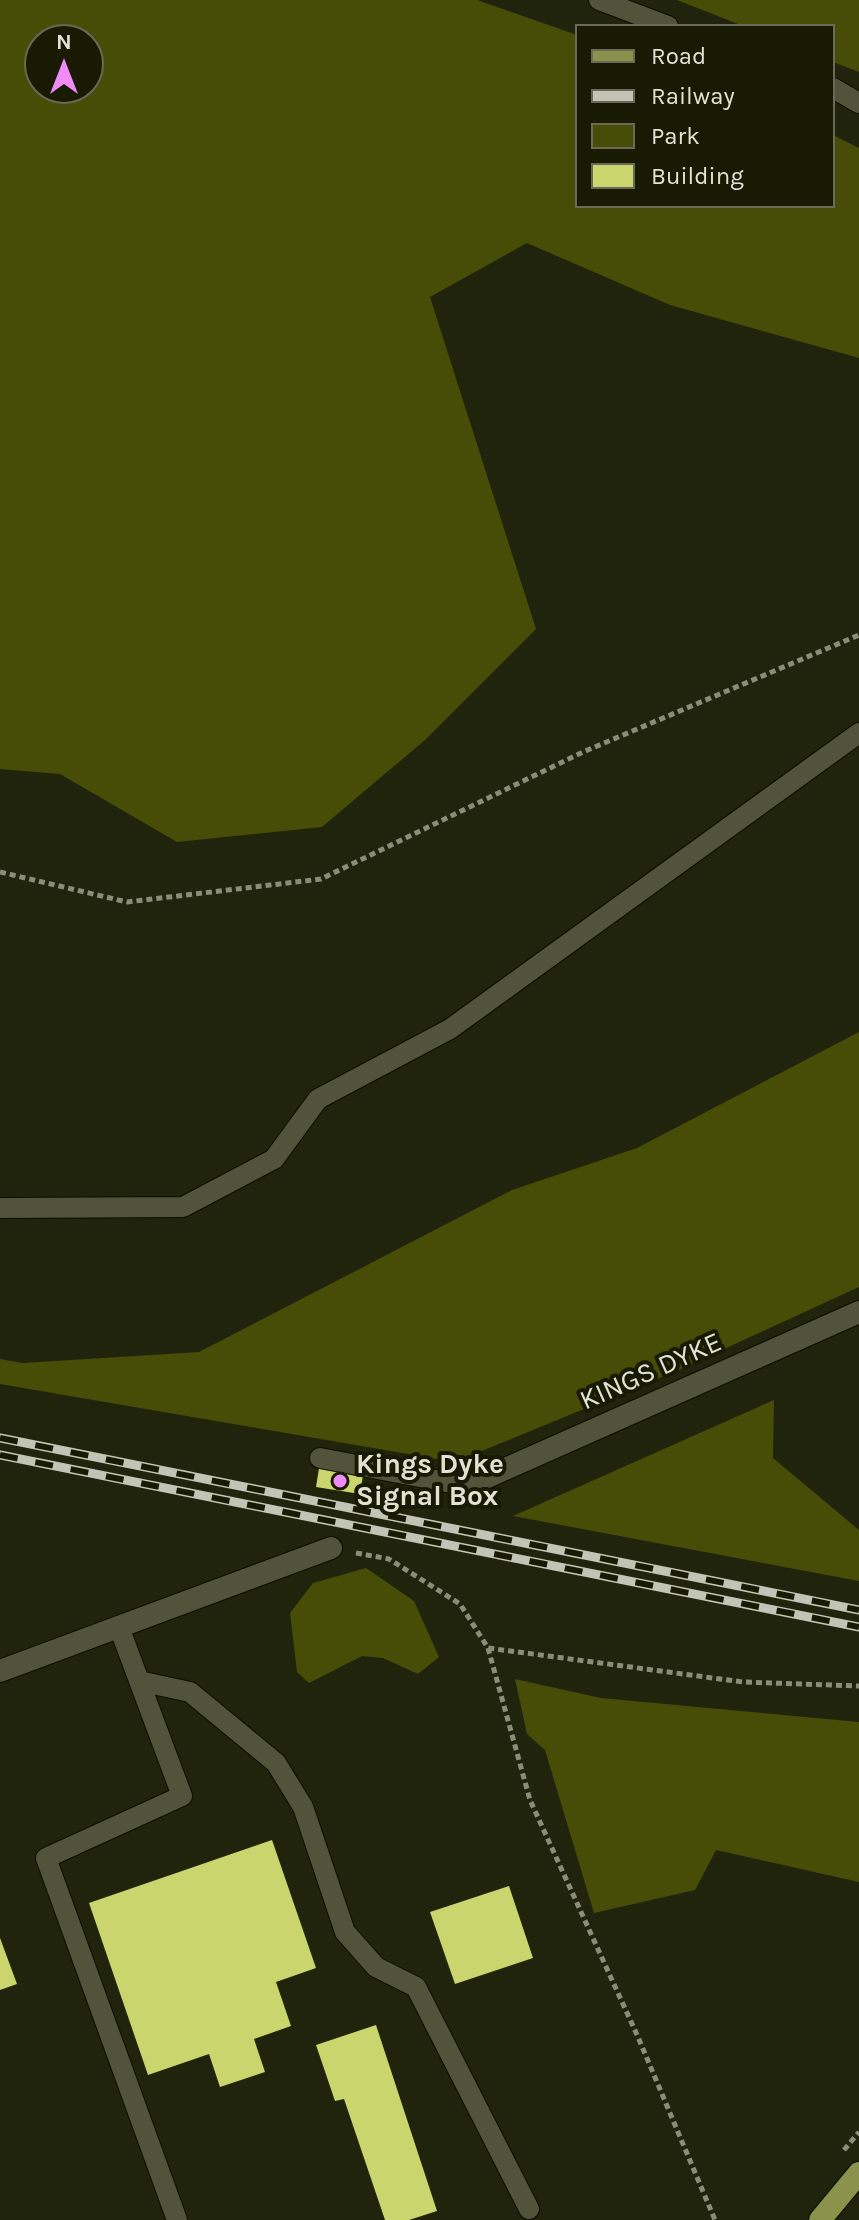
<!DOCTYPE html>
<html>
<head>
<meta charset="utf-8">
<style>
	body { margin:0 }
	#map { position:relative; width:859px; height:2220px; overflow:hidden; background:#21240c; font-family:Karla,sans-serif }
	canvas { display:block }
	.legend { position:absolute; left:575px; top:24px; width:260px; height:184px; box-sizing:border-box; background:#181a04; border:2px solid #686a57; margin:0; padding:10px 14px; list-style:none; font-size:24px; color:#e0e3d4 }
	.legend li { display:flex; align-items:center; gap:16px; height:40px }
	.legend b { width:40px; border:2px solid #686a57 }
	.north { position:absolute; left:24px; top:24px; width:80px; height:80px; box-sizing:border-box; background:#181a04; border:2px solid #686a57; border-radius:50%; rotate:0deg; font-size:22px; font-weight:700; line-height:32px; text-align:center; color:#e0e3d4 }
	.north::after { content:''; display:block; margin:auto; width:28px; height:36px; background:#ef8bf7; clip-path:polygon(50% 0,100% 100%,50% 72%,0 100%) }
</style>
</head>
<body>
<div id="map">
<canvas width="859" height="2220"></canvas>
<ul class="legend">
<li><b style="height:10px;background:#8b924c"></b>Road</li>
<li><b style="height:10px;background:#c2c5b5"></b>Railway</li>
<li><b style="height:22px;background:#474c07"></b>Park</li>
<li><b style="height:22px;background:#cad56d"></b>Building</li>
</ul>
<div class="north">N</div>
</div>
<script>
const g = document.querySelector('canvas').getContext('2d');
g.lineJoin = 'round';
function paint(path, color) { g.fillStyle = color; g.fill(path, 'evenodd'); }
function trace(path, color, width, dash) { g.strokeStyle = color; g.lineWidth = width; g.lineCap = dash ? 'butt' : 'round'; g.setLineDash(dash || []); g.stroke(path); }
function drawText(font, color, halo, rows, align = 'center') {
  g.font = font + ' Karla,sans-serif'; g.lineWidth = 8; g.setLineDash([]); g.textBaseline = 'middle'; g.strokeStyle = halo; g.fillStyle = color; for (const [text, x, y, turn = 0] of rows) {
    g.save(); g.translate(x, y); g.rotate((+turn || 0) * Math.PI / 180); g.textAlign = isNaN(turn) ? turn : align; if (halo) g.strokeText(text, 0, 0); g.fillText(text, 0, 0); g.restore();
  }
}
paint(new Path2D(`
	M 0,0 L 477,0 L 577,35 L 577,206 L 833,206 L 833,135 L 859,148 L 859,358 L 670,305 L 527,243 L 430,297 L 536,629 L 425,740 L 322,827 L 177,842 L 60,774 L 0,769 ZM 40,40 L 88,40 L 88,88 L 40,88 Z
	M 677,0 L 859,0 L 859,72 L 833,62 L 833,26 L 743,26 Z
	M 859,1032 L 859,1287 L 674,1372 L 455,1462 L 0,1384 L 0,1359 L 23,1363 L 199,1352 L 512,1190 L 637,1148 Z
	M 774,1400 L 773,1458 L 859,1530 L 859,1581 L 513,1516 Z
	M 366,1568 L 414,1601 L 439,1657 L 418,1674 L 383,1658 L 362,1656 L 309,1683 L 297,1672 L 290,1613 L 313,1583 Z
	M 515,1679 L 601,1698 L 859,1722 L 859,1882 L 716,1850 L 695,1890 L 594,1913 L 545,1750 L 527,1734 Z`), '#474c07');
paint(new Path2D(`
	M 319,1468 L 363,1475 L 360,1494 L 316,1487 Z
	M 272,1840 L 316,1968 L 276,1982 L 291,2026 L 254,2039 L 265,2072 L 220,2087 L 209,2054 L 148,2075 L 89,1903 Z
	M 509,1886 L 533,1958 L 455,1984 L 430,1912 Z
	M 0,1938 L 17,1984 L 0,1990 Z
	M 376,2025 L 437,2211 L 409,2220 L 385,2220 L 344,2099 L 335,2101 L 316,2045 Z`), '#cad56d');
const service = new Path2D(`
	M 599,0 L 668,26
	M 833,88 L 859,103
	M 0,1208 L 183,1207 L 274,1159 L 318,1099 L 450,1029 L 859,733
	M 320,1458 L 467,1486
	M 119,1627 L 182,1796 L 46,1858 L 177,2220
	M 139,1681 L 190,1692 L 276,1763 L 303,1807 L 345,1932 L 376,1967 L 416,1987 L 529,2209`);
const minor = new Path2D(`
	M 467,1486 L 859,1312
	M 0,1671 L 331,1548`);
const primary = new Path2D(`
	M 820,2220 L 859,2173`);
trace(service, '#0b0d00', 22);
trace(minor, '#0b0d00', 24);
trace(primary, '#0b0d00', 24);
trace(new Path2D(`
	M 0,872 L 127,902 L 321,879 L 583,752 L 859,635
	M 356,1553 L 389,1559 L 460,1604 L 488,1648 L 743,1682 L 859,1686
	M 488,1648 L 530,1800 L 638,2037 L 715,2220
	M 844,2150 L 859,2132`), '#8a8d7a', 5, [6, 4]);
trace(service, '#51543b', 20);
trace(minor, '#51543b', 22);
trace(primary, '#8b924c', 22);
const rail = new Path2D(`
	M 0,1438 L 859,1610
	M 0,1455 L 859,1627`);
trace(rail, '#c2c5b5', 9);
trace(rail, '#181a04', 6, [18]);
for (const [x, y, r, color] of [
	[340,1481,8,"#ef8bf7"]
]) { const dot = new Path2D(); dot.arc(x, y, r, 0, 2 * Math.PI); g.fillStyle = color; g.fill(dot); trace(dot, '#181a04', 3); }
drawText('28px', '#e0e3d4', '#181a04', [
	["KINGS DYKE",651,1372,-24]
]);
drawText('bold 28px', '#e0e3d4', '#181a04', [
	["Kings Dyke",356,1465],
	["Signal Box",356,1497]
], 'left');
</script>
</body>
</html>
